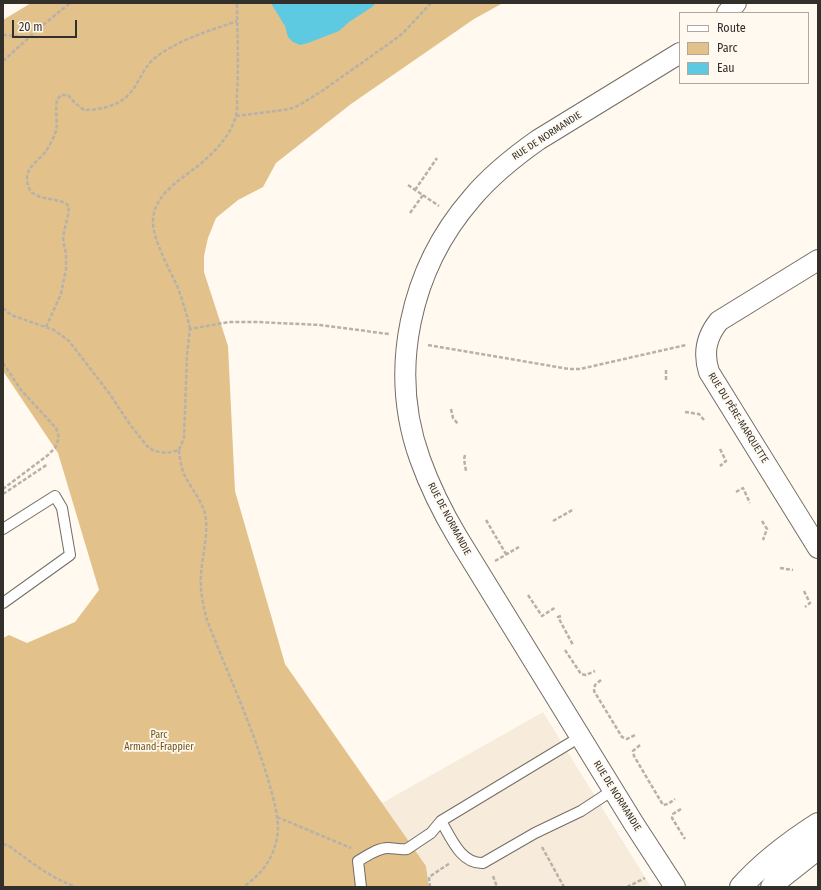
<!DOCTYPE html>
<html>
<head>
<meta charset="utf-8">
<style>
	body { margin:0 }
	#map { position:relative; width:821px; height:890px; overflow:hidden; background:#fff9f0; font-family:"Fira Sans Condensed",sans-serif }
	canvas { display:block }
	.frame { position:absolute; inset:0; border:4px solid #33302c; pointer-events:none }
	.legend { position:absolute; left:679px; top:12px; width:130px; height:72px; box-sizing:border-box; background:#fff9f0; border:1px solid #ada9a2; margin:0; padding:5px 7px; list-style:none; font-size:12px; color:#33302c }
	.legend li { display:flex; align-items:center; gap:8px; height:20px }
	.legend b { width:20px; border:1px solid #ada9a2 }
	.scale { position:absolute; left:12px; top:20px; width:65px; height:18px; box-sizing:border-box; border:2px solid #33302c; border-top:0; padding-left:5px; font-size:12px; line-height:14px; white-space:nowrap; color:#33302c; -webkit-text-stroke:3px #fff9f0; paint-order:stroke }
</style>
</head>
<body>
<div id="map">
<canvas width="821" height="890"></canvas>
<div class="frame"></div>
<ul class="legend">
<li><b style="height:5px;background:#fff"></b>Route</li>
<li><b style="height:11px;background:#e2c28a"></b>Parc</li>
<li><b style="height:11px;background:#5dcae1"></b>Eau</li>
</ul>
<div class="scale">20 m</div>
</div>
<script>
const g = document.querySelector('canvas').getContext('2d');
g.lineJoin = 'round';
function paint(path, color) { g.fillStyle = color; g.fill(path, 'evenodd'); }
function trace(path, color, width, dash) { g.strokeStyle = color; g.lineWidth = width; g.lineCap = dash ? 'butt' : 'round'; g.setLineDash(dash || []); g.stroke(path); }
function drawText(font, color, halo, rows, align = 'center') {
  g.font = font + ' "Fira Sans Condensed",sans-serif'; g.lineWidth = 3.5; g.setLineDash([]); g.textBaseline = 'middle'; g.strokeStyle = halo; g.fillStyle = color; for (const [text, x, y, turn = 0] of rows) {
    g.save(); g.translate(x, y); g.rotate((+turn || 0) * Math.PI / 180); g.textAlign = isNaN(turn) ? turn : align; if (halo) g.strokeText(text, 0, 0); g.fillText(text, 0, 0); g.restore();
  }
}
paint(new Path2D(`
	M 543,712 L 651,887 L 429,887 L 426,866 L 382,803 Z`), '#f7ecdb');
paint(new Path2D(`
	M 31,3 L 503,3 L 474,19 L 351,104 L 276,163 L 263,187 L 238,200 L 216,218 L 208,238 L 204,256 L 204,272 L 228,346 L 235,491 L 285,664 L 426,866 L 429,887 L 3,887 L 3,638 L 9,635 L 27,643 L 75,622 L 99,590 L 58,453 L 3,371 L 3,20 Z`), '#e2c28a');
paint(new Path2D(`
	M 272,3 L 376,3 L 372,7 L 349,22 L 339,31 L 308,43 L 300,45 L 293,42 L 288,37 L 285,26 L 272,5 Z`), '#5dcae1');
const service = new Path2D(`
	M 3,529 L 55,496 L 62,508 L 70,555 L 3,603
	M 441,821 C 451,838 461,864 483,863 L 535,833 L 581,811 L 613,790
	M 361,887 L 358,861 C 367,856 377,848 388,848 C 394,848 401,850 407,849 L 431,833 L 441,821 L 580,737`);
const minor = new Path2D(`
	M 727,13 L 736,3
	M 818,260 L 719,321 C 706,337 703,353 709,372 L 818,548
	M 675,887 L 634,824 L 458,538 C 443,513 430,487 420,459 C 388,370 410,269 472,198 C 491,175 514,157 538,140 L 680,53`);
const tertiary = new Path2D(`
	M 741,887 C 763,862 790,842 818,824
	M 772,887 L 780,878 L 818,848`);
trace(service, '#736d64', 12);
trace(minor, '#736d64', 22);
trace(tertiary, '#736d64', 24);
trace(new Path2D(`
	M 3,35 L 28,37
	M 3,61 L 43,25 L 70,3
	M 236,116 L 283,110 L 293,108 L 301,104 L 322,91 L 394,40 L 404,32 L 431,3
	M 408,185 L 439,206
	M 415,190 L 437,158
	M 410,213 L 423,195
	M 3,308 L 11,315 L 54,330 L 69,341 L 109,393 L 131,426 L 147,446 L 154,451 L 167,453 L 179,450 L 184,438 L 187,355 L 190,329 L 229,322 L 257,322 L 320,325 L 389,334
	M 46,327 L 61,294 L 66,269 L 66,253 L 64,245 L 63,237 L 68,215 L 69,206 C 59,197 45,201 34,194 C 29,191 28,186 27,181 C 26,166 39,161 46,151 C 50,145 54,137 56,131 C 58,121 55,110 57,100 L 61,95 L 68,95 L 75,103 L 84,110 C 100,110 120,106 131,92 C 140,81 144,66 156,57 C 180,39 209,31 237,21
	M 190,329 C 187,315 183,302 178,288 C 170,270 152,239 153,220 C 154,192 186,177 205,160 C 217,149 228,137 234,122 C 238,113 237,103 237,94 C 239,64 237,33 237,3
	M 428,345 L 569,369 L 580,369 L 686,345
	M 3,363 L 21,390 L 56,428 L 59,438 L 55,448 L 48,455 L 3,489
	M 666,380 L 666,369
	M 451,409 L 453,418 L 458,424
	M 685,412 L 699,414 L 704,420
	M 720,449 L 726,461 L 720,466
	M 179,450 C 180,459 181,468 185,476 C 191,488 202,501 205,514 C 209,534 202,555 201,575 C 200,590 203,606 207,620 C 227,672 251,723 267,776 C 272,793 278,812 278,830 C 276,855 263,874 243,887
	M 465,455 L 464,459 L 466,471
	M 736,492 L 743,488 L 750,503
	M 3,494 L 48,464
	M 486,520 L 506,554
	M 553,521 L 574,509
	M 762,521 L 767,529 L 763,540
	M 495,561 L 519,547
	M 780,568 L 793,570
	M 804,591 L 810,603 L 805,607
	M 528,595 L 542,616 L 556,607
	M 561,616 L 558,617 L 573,645
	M 565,650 L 581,674 L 586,675 L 595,671
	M 601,680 L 595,685 L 594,691 L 622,737 L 627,739 L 635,735
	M 640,745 L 633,751 L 634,756 L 663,805 L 668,804 L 675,799
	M 681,809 L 673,814 L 672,818 L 685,839
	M 277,817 L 351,848
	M 3,844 L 9,846 C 31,862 49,877 76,887
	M 542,847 L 564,887
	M 493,876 L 497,887
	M 430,887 L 429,877 L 450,863
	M 627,887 L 645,878`), '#b6b1aa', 2.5, [4, 2]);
trace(service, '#fff', 10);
trace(minor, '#fff', 20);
trace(tertiary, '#fff', 22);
drawText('10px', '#33302c', '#fff9f0', [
	["RUE DE NORMANDIE",547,136,-33],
	["RUE DU PÈRE-MARQUETTE",738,418,58],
	["RUE DE NORMANDIE",449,519,62],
	["RUE DE NORMANDIE",617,796,58]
]);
drawText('10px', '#6c5017', '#fff9f0', [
	["Parc",159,735],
	["Armand-Frappier",159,747]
]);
</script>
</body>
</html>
